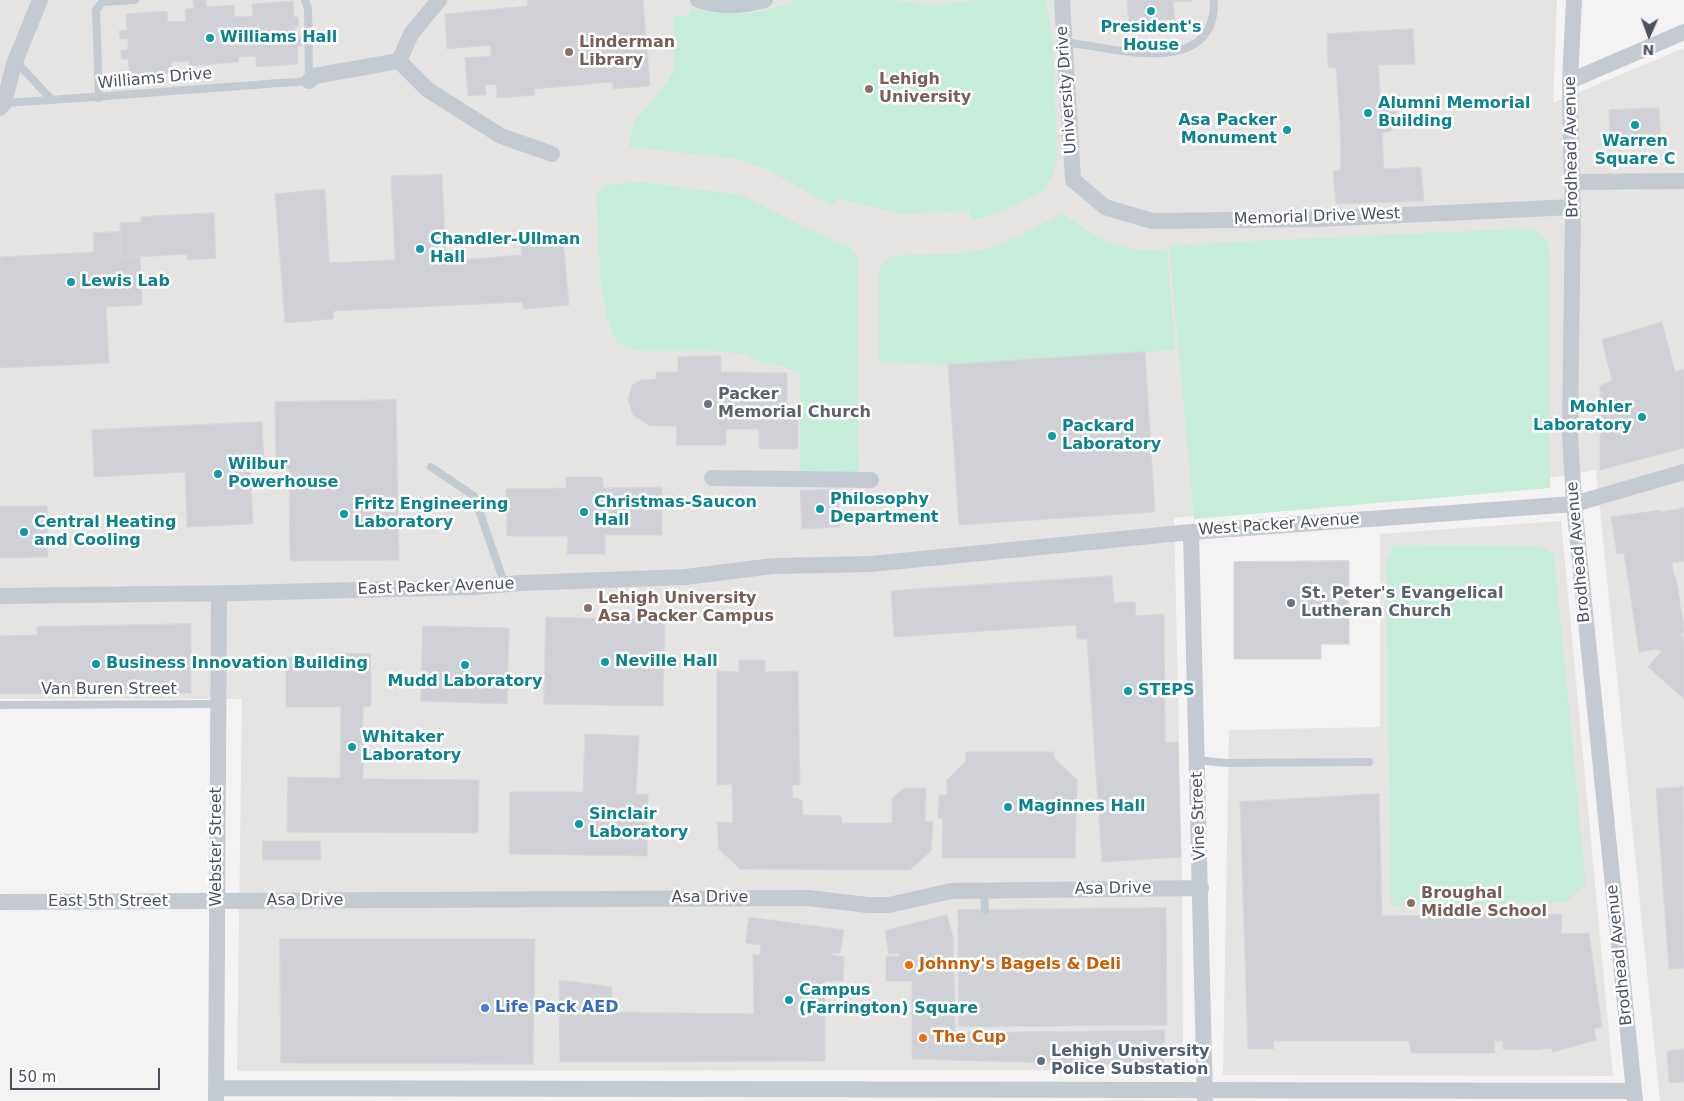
<!DOCTYPE html>
<html>
<head>
<meta charset="utf-8">
<style>
	body { margin:0 }
	#map { position:relative; width:1684px; height:1101px; overflow:hidden; background:#f4f2f2; font-family:"DejaVu Sans",sans-serif }
	canvas { display:block }
	.north { position:absolute; left:1624px; top:10px; width:50px; height:50px; -webkit-text-stroke:4px #fff; paint-order:stroke; rotate:182deg; font-size:14px; font-weight:700; line-height:20px; text-align:center; color:#4b525e }
	.north::after { content:''; display:block; margin:auto; width:18px; height:22px; background:#4b525e; clip-path:polygon(50% 0,100% 100%,50% 72%,0 100%) }
	.scale { position:absolute; left:10px; top:1068px; width:150px; height:22px; box-sizing:border-box; border:2px solid #4b525e; border-top:0; padding-left:6px; font-size:15px; line-height:18px; white-space:nowrap; color:#4b525e; -webkit-text-stroke:4px #fff; paint-order:stroke }
</style>
</head>
<body>
<div id="map">
<canvas width="1684" height="1101"></canvas>
<div class="north">N</div>
<div class="scale">50 m</div>
</div>
<script>
const g = document.querySelector('canvas').getContext('2d');
g.lineJoin = 'round';
function paint(path, color) { g.fillStyle = color; g.fill(path, 'evenodd'); }
function trace(path, color, width, dash) { g.strokeStyle = color; g.lineWidth = width; g.lineCap = dash ? 'butt' : 'round'; g.setLineDash(dash || []); g.stroke(path); }
function drawText(font, color, halo, rows, align = 'center') {
  g.font = font + ' "DejaVu Sans",sans-serif'; g.lineWidth = 5; g.setLineDash([]); g.textBaseline = 'middle'; g.strokeStyle = halo; g.fillStyle = color; for (const [text, x, y, turn = 0] of rows) {
    g.save(); g.translate(x, y); g.rotate((+turn || 0) * Math.PI / 180); g.textAlign = isNaN(turn) ? turn : align; if (halo) g.strokeText(text, 0, 0); g.fillText(text, 0, 0); g.restore();
  }
}
paint(new Path2D(`
	M 0,0 L 1557,0 L 1553,103 L 1684,48 L 1684,1101 L 1660,1101 L 1596,470 L 1549,478 L 1174,518 L 1182,874 L 1183,1070 L 237,1071 L 242,699 L 0,699 Z
	M 1561,521 L 1613,1076 L 1223,1075 L 1229,730 L 1380,727 L 1380,534 Z`), '#e5e4e3');
paint(new Path2D(`
	M 797,0 L 891,0 L 931,5 L 956,3 L 975,0 L 1046,0 L 1053,39 L 1057,165 L 1044,190 L 1017,205 L 986,217 L 971,220 L 969,211 L 903,214 L 838,199 L 832,206 L 766,169 L 737,159 L 629,147 L 633,124 L 667,82 L 674,69 L 673,16 L 686,17 L 692,8 C 733,17 758,16 797,0 Z
	M 643,182 L 742,195 L 800,225 L 850,247 L 857,257 L 859,476 L 800,476 L 800,373 L 781,366 L 762,363 L 745,354 L 711,351 L 637,351 L 617,343 L 607,318 L 601,284 L 596,196 L 604,185 Z
	M 1063,213 C 1086,231 1110,246 1140,250 C 1149,251 1159,249 1167,249 L 1175,350 L 948,365 L 879,363 L 879,268 L 890,257 L 902,255 L 953,254 L 987,249 L 1021,235 Z
	M 1532,228 L 1541,235 L 1549,243 L 1550,488 L 1194,519 L 1169,245 Z
	M 1395,545 L 1539,546 L 1554,554 L 1586,884 L 1566,902 L 1391,906 L 1386,558 Z`), '#c6ecda');
const building = new Path2D(`
	M 193,0 L 206,0 L 206,7 L 234,5 L 235,17 L 253,16 L 252,4 L 293,1 L 294,17 L 298,17 L 299,26 L 295,26 L 296,37 L 301,37 L 302,46 L 297,46 L 298,64 L 256,67 L 256,56 L 238,57 L 239,62 L 189,66 L 189,61 L 171,62 L 172,73 L 130,76 L 128,59 L 121,59 L 121,50 L 128,50 L 128,39 L 120,39 L 119,31 L 127,30 L 126,14 L 167,11 L 168,22 L 186,21 L 185,9 L 194,8 Z
	M 528,0 L 643,0 L 650,86 L 613,89 L 613,82 L 534,89 L 535,95 L 497,98 L 496,84 L 485,85 L 486,95 L 468,96 L 465,58 L 491,56 L 490,45 L 447,49 L 445,14 L 527,6 Z
	M 1127,0 L 1192,0 L 1192,1 L 1173,2 L 1175,20 L 1129,22 Z
	M 1413,29 L 1415,64 L 1378,65 L 1381,102 L 1391,104 L 1397,110 L 1397,117 L 1391,131 L 1382,133 L 1384,169 L 1421,167 L 1424,201 L 1336,204 L 1333,171 L 1341,170 L 1340,122 L 1336,68 L 1328,67 L 1327,34 Z
	M 1659,108 L 1661,142 L 1654,141 L 1653,146 L 1635,146 L 1634,141 L 1623,141 L 1623,145 L 1617,145 L 1617,143 L 1610,143 L 1609,110 Z
	M 442,175 L 446,261 L 522,255 L 521,243 L 563,241 L 569,305 L 524,309 L 522,302 L 334,311 L 333,319 L 285,323 L 275,194 L 325,189 L 329,263 L 395,260 L 391,176 Z
	M 214,213 L 216,258 L 188,260 L 187,254 L 121,258 L 120,223 L 141,222 L 141,217 Z
	M 120,232 L 121,258 L 140,257 L 142,305 L 106,307 L 109,363 L 0,368 L 0,257 L 94,252 L 93,233 Z
	M 1662,322 L 1675,372 L 1684,369 L 1684,448 L 1600,470 L 1600,386 L 1612,380 L 1602,340 Z
	M 1145,352 L 1155,512 L 959,525 L 948,365 Z
	M 721,356 L 721,372 L 787,373 L 787,409 L 798,409 L 798,449 L 759,449 L 759,429 L 726,429 L 726,445 L 676,445 L 677,426 L 650,426 L 633,415 L 628,400 L 632,385 L 641,380 L 656,379 L 656,372 L 678,372 L 678,357 Z
	M 396,400 L 399,560 L 290,561 L 289,469 L 276,469 L 275,402 Z
	M 262,422 L 264,467 L 250,468 L 253,524 L 187,527 L 185,472 L 94,477 L 92,430 Z
	M 566,477 L 603,477 L 603,488 L 662,487 L 662,535 L 605,535 L 605,554 L 567,554 L 568,536 L 507,536 L 506,489 L 566,488 Z
	M 838,489 L 840,527 L 802,529 L 800,491 Z
	M 47,506 L 48,557 L 0,558 L 0,507 Z
	M 1684,508 L 1684,561 L 1672,563 L 1674,577 L 1676,577 L 1684,627 L 1684,633 L 1682,633 L 1684,642 L 1684,699 L 1648,667 L 1661,652 L 1658,649 L 1639,652 L 1624,553 L 1617,554 L 1611,517 L 1660,510 L 1661,512 Z
	M 1349,561 L 1349,644 L 1321,644 L 1321,659 L 1234,659 L 1234,562 Z
	M 1112,576 L 1114,603 L 1135,602 L 1136,616 L 1164,614 L 1165,743 L 1178,742 L 1181,857 L 1102,862 L 1087,639 L 1077,639 L 1076,625 L 894,637 L 891,591 Z
	M 546,617 L 665,620 L 663,706 L 544,704 Z
	M 191,624 L 191,693 L 0,694 L 0,636 L 37,635 L 37,627 Z
	M 423,626 L 509,628 L 507,704 L 421,701 Z
	M 334,653 L 371,654 L 371,707 L 363,706 L 363,779 L 479,780 L 478,833 L 287,832 L 288,777 L 340,778 L 341,707 L 286,707 L 286,657 L 333,658 Z
	M 739,660 L 765,660 L 765,672 L 798,671 L 800,785 L 792,785 L 793,798 L 802,800 L 803,815 L 841,816 L 842,823 L 892,823 L 892,798 L 904,788 L 926,788 L 925,821 L 933,822 L 931,851 L 910,870 L 740,869 L 719,849 L 717,822 L 733,823 L 732,784 L 717,785 L 717,671 L 739,672 Z
	M 585,734 L 639,736 L 636,794 L 648,794 L 647,856 L 509,854 L 510,792 L 583,792 Z
	M 966,752 L 1054,752 L 1054,758 L 1077,780 L 1075,858 L 942,858 L 943,819 L 938,818 L 939,795 L 947,795 L 947,780 L 966,761 Z
	M 1683,787 L 1684,968 L 1669,969 L 1656,789 Z
	M 1379,794 L 1382,916 L 1562,914 L 1561,934 L 1589,933 L 1602,1027 L 1594,1029 L 1596,1040 L 1553,1052 L 1551,1048 L 1530,1050 L 1503,1049 L 1503,1041 L 1494,1041 L 1495,1053 L 1411,1053 L 1409,1041 L 1273,1041 L 1274,1049 L 1248,1049 L 1240,802 Z
	M 263,841 L 320,841 L 321,860 L 263,860 Z
	M 1166,908 L 1167,1025 L 959,1027 L 958,910 Z
	M 947,915 L 953,937 L 955,1033 L 1165,1030 L 1163,1066 L 912,1059 L 912,981 L 886,981 L 886,956 L 899,956 L 899,953 L 889,954 L 885,931 Z
	M 749,917 L 844,930 L 840,953 L 832,953 L 832,955 L 844,957 L 843,981 L 825,981 L 825,1061 L 560,1062 L 559,980 L 612,987 L 612,1012 L 754,1014 L 753,955 L 760,955 L 761,945 L 746,943 Z
	M 280,939 L 535,939 L 533,1064 L 281,1063 Z
	M 1684,1049 L 1684,1082 L 1669,1083 L 1667,1051 Z`);
paint(building, '#cfd1d6');
trace(building, '#d7d7dc', 1);
trace(new Path2D(`
	M 1064,42 C 1111,47 1216,81 1214,0
	M 16,58 L 22,68 L 52,100
	M 99,98 L 96,10 L 102,2 L 135,0
	M 4,103 C 106,97 207,88 309,81 L 308,8 L 305,0
	M 431,467 L 474,496 L 505,585
	M 0,705 L 218,704
	M 1197,760 L 1225,763 L 1369,762
	M 984,891 L 985,910`), '#c4cad2', 8);
trace(new Path2D(`
	M 698,0 C 722,8 741,6 765,0
	M 1062,0 L 1073,180 L 1105,207 L 1152,221 L 1318,219 L 1573,207
	M 1574,0 L 1570,81 L 1571,148 L 1573,207 L 1570,434 L 1574,504 L 1635,1101
	M 399,61 L 428,90 L 501,136 L 552,154
	M 309,81 L 314,76 L 399,61 L 411,34 L 439,0
	M 1570,81 L 1684,32
	M 0,108 L 4,103 L 14,64 L 40,0
	M 1573,182 L 1684,181
	M 712,478 L 871,480
	M 1191,532 L 1205,1101
	M 0,596 L 238,593 L 474,587 L 521,583 L 686,577 L 773,566 L 871,564 L 1191,532 L 1574,504 L 1684,472
	M 0,902 L 808,898 L 868,905 L 889,905 L 951,891 L 1201,888
	M 216,1088 L 1634,1091
	M 216,1101 L 219,594`), '#c4cad2', 16);
for (const [x, y, r, color] of [
	[1151,11,5,"#0f9aa8"],
	[210,38,5,"#0f9aa8"],
	[569,52,5,"#8d6e63"],
	[869,89,5,"#8d6e63"],
	[1368,113,5,"#0f9aa8"],
	[1635,125,5,"#0f9aa8"],
	[1287,130,5,"#0f9aa8"],
	[420,249,5,"#0f9aa8"],
	[71,282,5,"#0f9aa8"],
	[708,404,5,"#6b7280"],
	[1642,417,5,"#0f9aa8"],
	[1052,436,5,"#0f9aa8"],
	[218,474,5,"#0f9aa8"],
	[820,509,5,"#0f9aa8"],
	[584,512,5,"#0f9aa8"],
	[344,514,5,"#0f9aa8"],
	[24,532,5,"#0f9aa8"],
	[1291,603,5,"#6b7280"],
	[588,608,5,"#8d6e63"],
	[605,662,5,"#0f9aa8"],
	[96,664,5,"#0f9aa8"],
	[465,665,5,"#0f9aa8"],
	[1128,691,5,"#0f9aa8"],
	[352,747,5,"#0f9aa8"],
	[1008,807,5,"#0f9aa8"],
	[579,824,5,"#0f9aa8"],
	[1411,903,5,"#8d6e63"],
	[909,965,5,"#e8710a"],
	[789,1000,5,"#0f9aa8"],
	[485,1008,5,"#3f7fe0"],
	[923,1038,5,"#e8710a"],
	[1041,1061,5,"#5c6f8a"]
]) { const dot = new Path2D(); dot.arc(x, y, r, 0, 2 * Math.PI); g.fillStyle = color; g.fill(dot); trace(dot, '#fff', 2); }
drawText('bold 16px', '#0d838f', '#fff', [
	["President's",1151,28,"center"],
	["House",1151,46,"center"],
	["Williams Hall",220,38],
	["Alumni Memorial",1378,104],
	["Building",1378,122],
	["Asa Packer",1277,121,"right"],
	["Monument",1277,139,"right"],
	["Warren",1635,142,"center"],
	["Square C",1635,160,"center"],
	["Chandler-Ullman",430,240],
	["Hall",430,258],
	["Lewis Lab",81,282],
	["Mohler",1632,408,"right"],
	["Laboratory",1632,426,"right"],
	["Packard",1062,427],
	["Laboratory",1062,445],
	["Wilbur",228,465],
	["Powerhouse",228,483],
	["Philosophy",830,500],
	["Department",830,518],
	["Christmas-Saucon",594,503],
	["Hall",594,521],
	["Fritz Engineering",354,505],
	["Laboratory",354,523],
	["Central Heating",34,523],
	["and Cooling",34,541],
	["Neville Hall",615,662],
	["Business Innovation Building",106,664],
	["Mudd Laboratory",465,682,"center"],
	["STEPS",1138,691],
	["Whitaker",362,738],
	["Laboratory",362,756],
	["Maginnes Hall",1018,807],
	["Sinclair",589,815],
	["Laboratory",589,833],
	["Campus",799,991],
	["(Farrington) Square",799,1009]
], 'left');
drawText('bold 16px', '#785e54', '#fff', [
	["Linderman",579,43],
	["Library",579,61],
	["Lehigh",879,80],
	["University",879,98],
	["Lehigh University",598,599],
	["Asa Packer Campus",598,617],
	["Broughal",1421,894],
	["Middle School",1421,912]
], 'left');
drawText('16px', '#4b525e', '#fff', [
	["Williams Drive",155,79,-5],
	["University Drive",1067,90,-94],
	["Brodhead Avenue",1572,147,-91],
	["Memorial Drive West",1317,217,-2],
	["West Packer Avenue",1279,525,-4],
	["Brodhead Avenue",1579,552,-95],
	["East Packer Avenue",436,587,-2],
	["Van Buren Street",109,690],
	["Vine Street",1199,816,-92],
	["Webster Street",217,847,-90],
	["Asa Drive",1113,889,-1],
	["Asa Drive",710,898],
	["Asa Drive",305,901],
	["East 5th Street",108,902],
	["Brodhead Avenue",1620,955,-96]
]);
drawText('bold 16px', '#5b616d', '#fff', [
	["Packer",718,395],
	["Memorial Church",718,413],
	["St. Peter's Evangelical",1301,594],
	["Lutheran Church",1301,612]
], 'left');
drawText('bold 16px', '#c56008', '#fff', [
	["Johnny's Bagels & Deli",919,965],
	["The Cup",933,1038]
], 'left');
drawText('bold 16px', '#366cbe', '#fff', [
	["Life Pack AED",495,1008]
], 'left');
drawText('bold 16px', '#4e5e75', '#fff', [
	["Lehigh University",1051,1052],
	["Police Substation",1051,1070]
], 'left');
</script>
</body>
</html>
